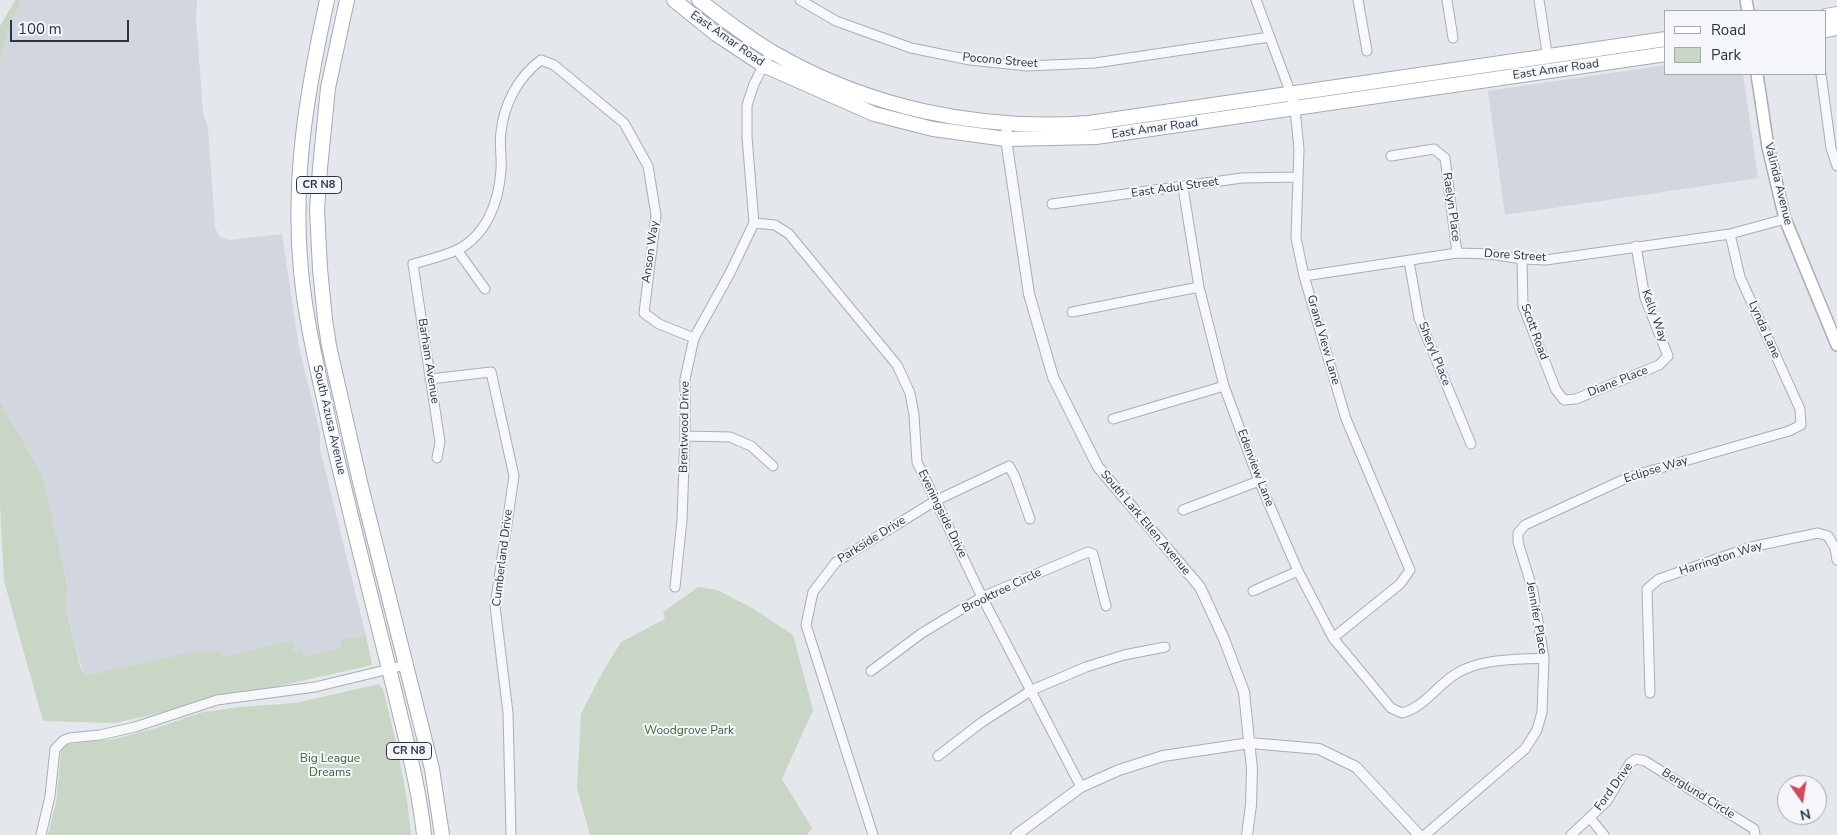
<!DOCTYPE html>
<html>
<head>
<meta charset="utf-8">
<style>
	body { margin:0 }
	#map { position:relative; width:1837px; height:835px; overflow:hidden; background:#e4e7ec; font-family:"Nunito Sans",sans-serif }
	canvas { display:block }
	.legend { position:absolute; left:1664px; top:10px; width:162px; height:65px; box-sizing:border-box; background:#f4f6f9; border:1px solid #a4a8b1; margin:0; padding:6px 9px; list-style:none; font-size:15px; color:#2b3445 }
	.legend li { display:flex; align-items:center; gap:10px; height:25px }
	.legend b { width:25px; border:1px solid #a4a8b1 }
	.north { position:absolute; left:1777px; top:775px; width:50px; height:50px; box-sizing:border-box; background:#f4f6f9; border:1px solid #a4a8b1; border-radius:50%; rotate:167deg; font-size:14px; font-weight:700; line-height:20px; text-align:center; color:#2b3445 }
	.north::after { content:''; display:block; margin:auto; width:18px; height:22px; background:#d1495b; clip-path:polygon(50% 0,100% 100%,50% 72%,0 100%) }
	.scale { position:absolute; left:10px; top:20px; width:119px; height:22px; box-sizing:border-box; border:2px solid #2b3445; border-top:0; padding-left:6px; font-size:15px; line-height:18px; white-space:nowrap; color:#2b3445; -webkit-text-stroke:4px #f4f6f9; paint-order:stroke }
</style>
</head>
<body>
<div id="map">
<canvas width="1837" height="835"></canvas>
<ul class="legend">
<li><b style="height:6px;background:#fff"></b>Road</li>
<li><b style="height:14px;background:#c9d6c5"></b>Park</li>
</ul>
<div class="north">N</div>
<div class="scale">100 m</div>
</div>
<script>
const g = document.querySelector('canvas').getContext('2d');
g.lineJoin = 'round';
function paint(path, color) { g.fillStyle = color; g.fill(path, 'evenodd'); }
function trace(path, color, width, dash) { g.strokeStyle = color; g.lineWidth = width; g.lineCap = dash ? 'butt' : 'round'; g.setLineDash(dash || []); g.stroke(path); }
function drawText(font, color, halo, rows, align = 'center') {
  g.font = font + ' "Nunito Sans",sans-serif'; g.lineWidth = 4; g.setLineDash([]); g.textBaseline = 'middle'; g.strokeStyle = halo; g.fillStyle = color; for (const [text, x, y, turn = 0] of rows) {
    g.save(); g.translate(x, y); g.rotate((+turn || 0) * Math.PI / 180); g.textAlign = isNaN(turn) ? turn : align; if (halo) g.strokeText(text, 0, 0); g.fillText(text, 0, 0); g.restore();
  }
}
paint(new Path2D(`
	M 21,0 L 197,0 L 196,18 L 203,112 L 208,129 L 215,227 L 218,234 L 222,238 L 230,240 L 282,234 L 299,347 L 320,433 L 320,449 L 366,636 L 343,639 L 342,648 L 304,656 L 294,652 L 291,640 L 222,657 L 87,676 L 83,673 L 65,604 L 68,589 L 65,573 L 0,402 L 0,63 L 5,40 Z
	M 1666,65 L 1666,74 L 1743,74 L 1758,178 L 1505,215 L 1488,91 Z`), '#d2d6de');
paint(new Path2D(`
	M 15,0 L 21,0 L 5,40 L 0,63 L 0,26 Z
	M 0,402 L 42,476 L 68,589 L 65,604 L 81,669 L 86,676 L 194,652 L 219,651 L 222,657 L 292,640 L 294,652 L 302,650 L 304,656 L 341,648 L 341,642 L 343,639 L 366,636 L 372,665 L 115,723 L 43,721 L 4,581 L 0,505 Z
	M 698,587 L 717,590 L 752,608 L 793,635 L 813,710 L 782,779 L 812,828 L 807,835 L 590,835 L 577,788 L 581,714 L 602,673 L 621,642 L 665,619 L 663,612 Z
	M 379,684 L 383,689 L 397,746 L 407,800 L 411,835 L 48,835 L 56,803 L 61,752 L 65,746 L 70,744 L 115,739 L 156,728 L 203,712 L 241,707 L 296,703 Z`), '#c9d6c5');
const minor = new Path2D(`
	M 800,0 L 836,21 L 911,48 L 970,60 L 1027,66 L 1095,63 L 1270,37
	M 1256,0 L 1291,94 L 1295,109 L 1299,149 L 1296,238 L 1304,276 L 1346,419 L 1410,570 L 1400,584 L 1333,638
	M 1358,0 L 1367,51
	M 1447,0 L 1453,38
	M 1539,0 L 1548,59
	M 1821,74 L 1831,148 L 1837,166
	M 1391,156 L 1434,149 L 1445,158 L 1457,253
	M 1183,188 L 1199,287 L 1224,386 L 1259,481 L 1298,571 L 1333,638 L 1391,708 L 1402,713 C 1424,707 1436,687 1454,675 C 1479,658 1515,660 1544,658
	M 1052,204 L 1242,178 L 1298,177
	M 754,223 L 775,225 L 789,234 L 897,365 L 910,393 L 914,415 L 917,462 L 982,597 L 1081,787
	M 457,250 L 485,289
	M 1522,259 L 1523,306 L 1556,390 L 1564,400 L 1576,399 L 1659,365 L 1668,356 L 1645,298 L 1636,246
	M 1409,261 L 1419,318 L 1471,444
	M 1304,276 L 1457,253 L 1490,254 L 1522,259 L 1546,260 L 1730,234 L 1785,219
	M 1072,312 L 1199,287
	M 430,379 L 491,372 L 514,476 L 495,606 L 508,713 L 511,835
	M 1113,419 L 1224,386
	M 685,436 L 730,437 L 751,446 L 773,466
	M 437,458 L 440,442 L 413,264 C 427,260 444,256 457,250 C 487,235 499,201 501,170 C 502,157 499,144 501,132 C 504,104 518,77 541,60 L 554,65 L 624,123 L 648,166 L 656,215 L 644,313 L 659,324 L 694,338
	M 1183,510 L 1259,481
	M 675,587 L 682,520 L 685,436 L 685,379 L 694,338 L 730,273 L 754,223 L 747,137 L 747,105 L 754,84 L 771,51
	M 1253,591 L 1298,571
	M 871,671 L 922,633 L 982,597 L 1088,552 L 1093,554 L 1106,606
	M 1650,693 L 1647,589 L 1659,579 L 1751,547 L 1818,533 L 1828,536 L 1835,548 L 1837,560
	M 938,756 L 982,722 L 1032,690 L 1086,667 L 1124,655 L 1165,647
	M 1590,818 L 1604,835
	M 41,835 L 50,796 L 55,749 L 64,740 L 70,738 L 100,735 L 135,727 L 217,700 L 315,687 L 406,665
	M 873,835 L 806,625 L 813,592 L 836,562 L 935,501 L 1009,466 L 1015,477 L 1030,519
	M 1425,835 L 1525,749 L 1537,730 L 1542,712 L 1544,658 L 1533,591 L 1518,542 L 1518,533 L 1525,525 L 1629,477 L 1789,431 L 1801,425 L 1800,409 L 1740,277 L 1730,234
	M 1571,835 L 1607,801 L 1630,763 L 1636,759 L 1645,761 L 1754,829 L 1755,835`);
const tertiary = new Path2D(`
	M 1007,124 L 1006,139 L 1029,294 L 1053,377 L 1098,467 L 1200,587 L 1224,639 L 1244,692 L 1252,769 L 1251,805 L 1247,835
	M 1016,835 L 1081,787 L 1119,770 L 1163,756 L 1250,743 L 1319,749 L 1356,767 L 1419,835`);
const secondary = new Path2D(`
	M 1746,0 L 1748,11
	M 1757,74 L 1768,147 L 1785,219 L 1837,345`);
const primary = new Path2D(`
	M 327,0 C 307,92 292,177 301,271 C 306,324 319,375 330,427 C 350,516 373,604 395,693 C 406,740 419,787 424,835
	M 347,0 L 328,88 L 320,168 L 317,209 L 320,269 L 325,319 L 329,346 L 360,482 L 432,769 L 442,835
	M 674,0 L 716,34 L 763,65 L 874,114 L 933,129 L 1006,139 L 1096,137 L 1666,54
	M 699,0 C 723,19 747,37 774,53 C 869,108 979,131 1089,123 L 1666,39
	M 1826,16 L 1837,14
	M 1826,30 L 1837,28`);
trace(minor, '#a9aeb7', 11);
trace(tertiary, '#a9aeb7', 12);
trace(secondary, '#a9aeb7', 14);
trace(primary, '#a3abb8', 16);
trace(minor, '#f7f8fa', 9);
trace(tertiary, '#f7f8fa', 10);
trace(secondary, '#fff', 11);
trace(primary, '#fff', 14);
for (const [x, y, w] of [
	[319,185,45],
	[409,751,45]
]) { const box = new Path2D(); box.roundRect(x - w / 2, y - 8.5, w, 17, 4); g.fillStyle = '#f4f6f9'; g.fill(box); trace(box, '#2b3445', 1); }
drawText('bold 11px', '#2b3445', null, [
	["CR N8",319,185],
	["CR N8",409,751]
]);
drawText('12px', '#2b3445', '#f4f6f9', [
	["East Amar Road",727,39,35],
	["Pocono Street",1000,61,5],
	["East Amar Road",1556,70,-8],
	["East Amar Road",1155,129,-8],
	["Valinda Avenue",1778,184,76],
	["East Adul Street",1175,188,-8],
	["Raelyn Place",1451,207,82],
	["Anson Way",651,252,-82],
	["Dore Street",1515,256,4],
	["Kelly Way",1654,316,70],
	["Lynda Lane",1764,330,66],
	["Scott Road",1534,332,70],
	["Grand View Lane",1323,340,74],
	["Sheryl Place",1434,354,68],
	["Barham Avenue",428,361,81],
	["Diane Place",1618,382,-22],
	["South Azusa Avenue",329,420,77],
	["Brentwood Drive",685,427,-89],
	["Edenview Lane",1255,468,69],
	["Eclipse Way",1656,470,-17],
	["Eveningside Drive",942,514,64],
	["South Lark Ellen Avenue",1145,523,50],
	["Parkside Drive",872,540,-32],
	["Cumberland Drive",503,558,-83],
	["Harrington Way",1721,559,-18],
	["Brooktree Circle",1002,591,-26],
	["Jennifer Place",1536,618,80],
	["Ford Drive",1614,787,-54],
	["Berglund Circle",1698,794,32]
]);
drawText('12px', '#3f6138', '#f4f6f9', [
	["Woodgrove Park",689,731],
	["Big League",330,759],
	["Dreams",330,773]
]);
</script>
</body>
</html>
